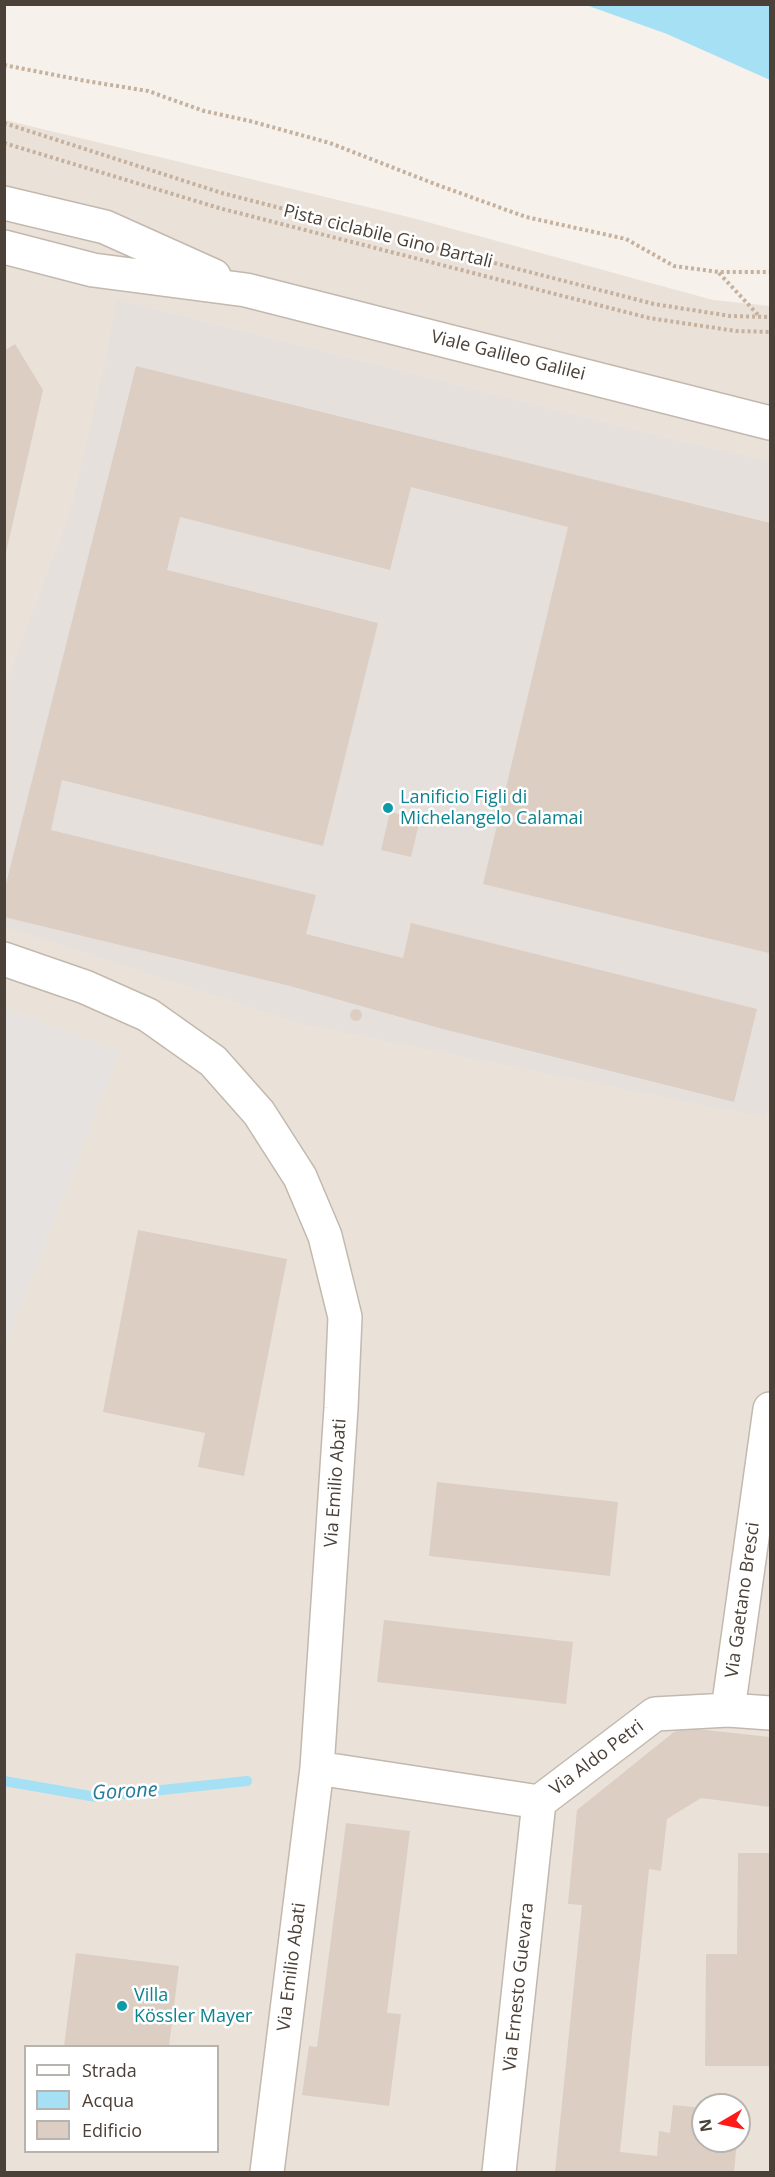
<!DOCTYPE html>
<html>
<head>
<meta charset="utf-8">
<style>
	body { margin:0 }
	#map { position:relative; width:775px; height:2177px; overflow:hidden; background:#f6f1eb; font-family:"Open Sans",sans-serif }
	canvas { display:block }
	.frame { position:absolute; inset:0; border:6px solid #4b4138; pointer-events:none }
	.legend { position:absolute; left:24px; top:2045px; width:195px; height:108px; box-sizing:border-box; background:#fff; border:2px solid #b7b3af; margin:0; padding:8px 10px; list-style:none; font-size:18px; color:#4b4138 }
	.legend li { display:flex; align-items:center; gap:12px; height:30px }
	.legend b { width:30px; border:2px solid #b7b3af }
	.north { position:absolute; left:691px; top:2093px; width:60px; height:60px; box-sizing:border-box; background:#fff; border:2px solid #b7b3af; border-radius:50%; rotate:261deg; font-size:16px; font-weight:700; line-height:24px; text-align:center; color:#4b4138 }
	.north::after { content:''; display:block; margin:auto; width:21px; height:27px; background:#ff1a19; clip-path:polygon(50% 0,100% 100%,50% 72%,0 100%) }
</style>
</head>
<body>
<div id="map">
<canvas width="775" height="2177"></canvas>
<div class="frame"></div>
<ul class="legend">
<li><b style="height:8px;background:#fff"></b>Strada</li>
<li><b style="height:16px;background:#a5e0f5"></b>Acqua</li>
<li><b style="height:16px;background:#dccec3"></b>Edificio</li>
</ul>
<div class="north">N</div>
</div>
<script>
const g = document.querySelector('canvas').getContext('2d');
g.lineJoin = 'round';
function paint(path, color) { g.fillStyle = color; g.fill(path, 'evenodd'); }
function trace(path, color, width, dash) { g.strokeStyle = color; g.lineWidth = width; g.lineCap = dash ? 'butt' : 'round'; g.setLineDash(dash || []); g.stroke(path); }
function drawText(font, color, halo, rows, align = 'center') {
  g.font = font + ' "Open Sans",sans-serif'; g.lineWidth = 5; g.setLineDash([]); g.textBaseline = 'middle'; g.strokeStyle = halo; g.fillStyle = color; for (const [text, x, y, turn = 0] of rows) {
    g.save(); g.translate(x, y); g.rotate((+turn || 0) * Math.PI / 180); g.textAlign = isNaN(turn) ? turn : align; if (halo) g.strokeText(text, 0, 0); g.fillText(text, 0, 0); g.restore();
  }
}
paint(new Path2D(`
	M 5,120 L 409,217 L 713,300 L 770,306 L 770,2172 L 5,2172 ZM 26,2046 L 218,2046 L 218,2152 L 26,2152 ZM 703,2105 L 739,2105 L 739,2141 L 703,2141 Z`), '#eae2d9');
paint(new Path2D(`
	M 116,299 L 670,439 L 770,461 L 770,1098 L 766,1118 L 302,1024 L 5,927 L 4,688 L 71,510 L 108,348 Z`), '#e6e0dc');
paint(new Path2D(`
	M 5,1008 L 120,1052 L 5,1345 L 4,1008 Z`), '#e5e2df');
paint(new Path2D(`
	M 586,5 L 770,5 L 770,80 L 667,34 Z`), '#a5e0f5');
trace(new Path2D(`
	M 4,1781 L 96,1797 L 247,1781`), '#a5e0f5', 10);
paint(new Path2D(`
	M 15,344 L 43,390 L 5,557 L 4,351 Z
	M 136,366 L 770,523 L 769,953 L 483,884 L 568,527 L 411,487 L 390,570 L 180,517 L 167,570 L 378,623 L 323,846 L 62,780 L 51,830 L 316,895 L 306,934 L 403,958 L 411,923 L 757,1009 L 734,1102 L 439,1028 L 290,986 L 4,917 L 4,892 Z
	M 390,812 L 420,819 L 411,857 L 381,850 Z
	M350 1015a6 6 0 1 1 12 0a6 6 0 1 1-12 0Z
	M 138,1230 L 287,1259 L 244,1476 L 198,1467 L 205,1433 L 103,1412 Z
	M 437,1482 L 618,1502 L 610,1576 L 429,1556 Z
	M 384,1620 L 573,1642 L 566,1704 L 377,1682 Z
	M 687,1728 L 770,1737 L 770,1807 L 701,1798 L 667,1819 L 661,1871 L 649,1869 L 620,2152 L 657,2156 L 659,2131 L 670,2133 L 673,2105 L 703,2108 L 703,2141 L 737,2141 L 734,2172 L 555,2172 L 582,1905 L 568,1904 L 577,1810 L 674,1732 Z
	M 346,1823 L 410,1831 L 387,2013 L 401,2014 L 389,2106 L 302,2095 L 309,2046 L 317,2047 Z
	M 738,1853 L 770,1853 L 769,2066 L 705,2066 L 706,1954 L 737,1954 Z
	M 76,1953 L 179,1966 L 169,2046 L 64,2046 Z`), '#dccec3');
const minor = new Path2D(`
	M 4,203 L 105,227 L 214,276
	M 4,247 L 93,270 L 246,290 L 770,423
	M 4,959 L 85,987 L 148,1015 L 213,1061 L 259,1113 L 300,1177 L 325,1236 L 345,1317 L 341,1408 L 317,1768 L 267,2172
	M 728,1710 L 770,1409
	M 317,1768 L 539,1802 L 655,1714 L 728,1710 L 770,1713
	M 499,2172 L 539,1802`);
trace(minor, '#c3b8ad', 36);
trace(new Path2D(`
	M 4,65 L 86,81 L 148,91 L 204,111 L 250,121 L 330,143 L 435,184 L 526,217 L 626,239 L 674,266 L 719,272 L 770,272
	M 4,123 L 222,193 L 654,304 L 730,316 L 770,317
	M 4,143 L 219,208 L 649,318 L 736,331 L 770,332
	M 719,273 L 760,317`), '#c5b19d', 4, [3, 3]);
trace(minor, '#fff', 33);
for (const [x, y, r, color] of [
	[388,808,6,"#0f9aa8"],
	[122,2006,6,"#0f9aa8"]
]) { const dot = new Path2D(); dot.arc(x, y, r, 0, 2 * Math.PI); g.fillStyle = color; g.fill(dot); trace(dot, '#fff', 2); }
drawText('18px', '#4b4138', '#fff', [
	["Pista ciclabile Gino Bartali",388,237,14],
	["Viale Galileo Galilei",508,356,14],
	["Via Emilio Abati",336,1483,-86],
	["Via Gaetano Bresci",743,1600,-82],
	["Via Aldo Petri",597,1758,-37],
	["Via Emilio Abati",292,1967,-83],
	["Via Ernesto Guevara",519,1987,-84]
]);
drawText('18px', '#0d838f', '#fff', [
	["Lanificio Figli di",400,798],
	["Michelangelo Calamai",400,819],
	["Villa",134,1996],
	["Kössler Mayer",134,2017]
], 'left');
drawText('italic 20px', '#247b9c', '#fff', [
	["Gorone",125,1792,-3]
]);
</script>
</body>
</html>
